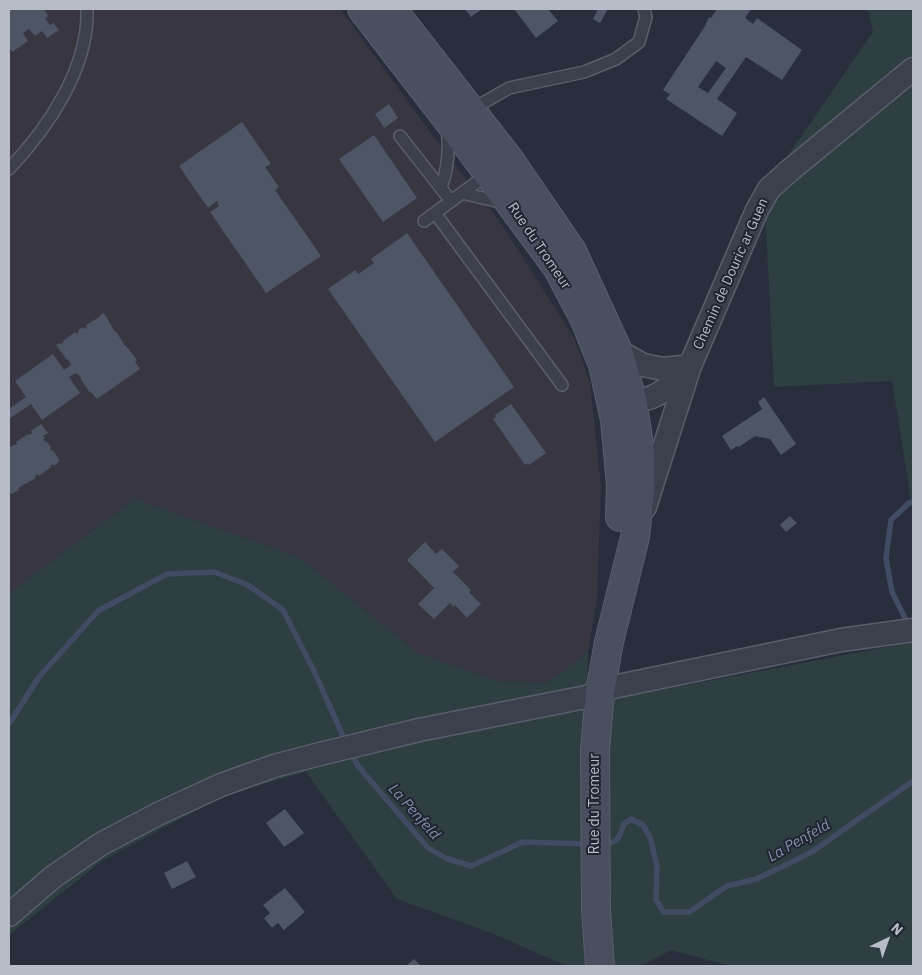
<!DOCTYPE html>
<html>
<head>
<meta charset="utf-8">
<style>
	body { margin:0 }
	#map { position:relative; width:922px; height:975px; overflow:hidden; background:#282e3c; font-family:"IBM Plex Sans",sans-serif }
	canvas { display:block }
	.frame { position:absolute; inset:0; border:10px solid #b7bcc7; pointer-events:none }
	.north { position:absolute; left:862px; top:915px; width:50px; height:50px; -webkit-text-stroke:4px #202531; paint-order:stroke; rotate:42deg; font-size:14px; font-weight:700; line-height:20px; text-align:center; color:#b7bcc7 }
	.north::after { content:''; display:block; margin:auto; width:18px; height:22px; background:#b7bcc7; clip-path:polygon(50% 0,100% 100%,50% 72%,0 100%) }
</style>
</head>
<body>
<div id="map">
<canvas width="922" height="975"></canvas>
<div class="frame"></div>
<div class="north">N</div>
</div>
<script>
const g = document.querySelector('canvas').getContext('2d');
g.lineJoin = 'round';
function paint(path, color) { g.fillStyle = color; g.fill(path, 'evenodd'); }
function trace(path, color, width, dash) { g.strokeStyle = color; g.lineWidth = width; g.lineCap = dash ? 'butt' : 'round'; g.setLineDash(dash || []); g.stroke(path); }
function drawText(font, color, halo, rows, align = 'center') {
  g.font = font + ' "IBM Plex Sans",sans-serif'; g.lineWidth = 4; g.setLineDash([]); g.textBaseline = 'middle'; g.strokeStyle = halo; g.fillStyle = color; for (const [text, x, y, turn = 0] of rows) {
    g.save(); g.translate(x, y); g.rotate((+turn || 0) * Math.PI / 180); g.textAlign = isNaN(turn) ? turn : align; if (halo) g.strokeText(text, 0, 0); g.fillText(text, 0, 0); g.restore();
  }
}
paint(new Path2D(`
	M 9,9 L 340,9 L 445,152 L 502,225 L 574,338 L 590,383 L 601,486 L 597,598 L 588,652 L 547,683 L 498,681 L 418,653 L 299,557 L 135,499 L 9,593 Z`), '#383641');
paint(new Path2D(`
	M 868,9 L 913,9 L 913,513 L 892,381 L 774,387 L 764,190 L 873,32 Z
	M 135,499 L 299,557 L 418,653 L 498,681 L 547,683 L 588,652 L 587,704 L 913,642 L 913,966 L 730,966 L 671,950 L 641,966 L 567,966 L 491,933 L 397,899 L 306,772 L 225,795 L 102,861 L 9,935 L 9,593 Z`), '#2e3e41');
trace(new Path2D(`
	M 909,626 L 892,592 L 886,558 L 891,520 L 909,503 L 913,502
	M 9,724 L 39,677 L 98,611 L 167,574 L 214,572 L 248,585 L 283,610 L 315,673 L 346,743
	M 350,751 L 358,766 L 428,848 L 445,858 L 471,866 L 523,842 L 587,844
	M 602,844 C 618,844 619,838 624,824 L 631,819 L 643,825 L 650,837 L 657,866 L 656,900 L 664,912 L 689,912 L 727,886 L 756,879 L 792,862 L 813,851 L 913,781`), '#414c64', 5.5);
paint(new Path2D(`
	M 9,9 L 44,9 L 48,16 L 45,18 L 50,25 L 53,23 L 59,30 L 47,38 L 42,31 L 35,36 L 29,29 L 23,33 L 28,41 L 12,52 L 9,47 Z
	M 465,9 L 482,9 L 471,17 Z
	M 517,9 L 548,9 L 558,21 L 536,38 L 515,10 Z
	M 598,9 L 608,9 L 600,23 L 593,19 Z
	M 717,9 L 751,9 L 745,18 L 753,24 L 757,18 L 802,50 L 782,80 L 746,57 L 717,99 L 737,113 L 722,136 L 666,99 L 670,94 L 663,90 L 705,26 L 709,17 L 711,18 ZM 716,61 L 726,68 L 708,93 L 698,87 Z
	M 389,104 L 398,118 L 384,128 L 375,114 Z
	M 242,122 L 271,164 L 265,167 L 279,187 L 275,190 L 321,256 L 266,293 L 210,212 L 219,206 L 217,201 L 208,208 L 179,166 Z
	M 374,135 L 417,198 L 383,222 L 339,159 Z
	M 407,233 L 514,387 L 435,442 L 328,289 L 355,270 L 358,274 L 374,263 L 371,259 Z
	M 104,313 L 115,332 L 116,331 L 125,346 L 126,346 L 137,360 L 135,362 L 140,369 L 97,399 L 91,392 L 90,393 L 80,378 L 81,377 L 76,373 L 69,377 L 80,393 L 42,420 L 31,404 L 9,419 L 9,409 L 26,397 L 15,381 L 53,354 L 64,370 L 71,365 L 68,359 L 67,360 L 56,345 L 60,343 L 61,344 L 64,342 L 63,341 L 75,332 L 76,334 L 79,332 L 78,330 L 83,327 L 84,329 L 87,327 L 86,325 L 101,316 L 100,315 Z
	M 764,397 L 796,444 L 781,455 L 770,439 L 755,436 L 739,447 L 737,446 L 731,450 L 722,436 L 762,409 L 758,402 Z
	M 511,404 L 546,453 L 529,465 L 528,463 L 525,465 L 493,419 L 496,417 L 495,415 Z
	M 41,424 L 48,433 L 43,436 L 45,438 L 43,439 L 45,442 L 46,441 L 51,447 L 50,449 L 51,451 L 53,450 L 60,461 L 54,466 L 53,464 L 50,466 L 51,467 L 39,476 L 38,474 L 35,476 L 36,478 L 18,488 L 19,490 L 12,494 L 11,493 L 9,494 L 9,447 L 17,444 L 16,442 L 28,434 L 29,435 L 32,433 L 31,431 Z
	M 790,516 L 797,523 L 786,532 L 780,525 Z
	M 425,542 L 436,554 L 442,549 L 459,566 L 453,572 L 471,590 L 469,592 L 481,604 L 467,618 L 455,605 L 453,607 L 450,603 L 434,619 L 418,604 L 434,588 L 407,560 Z
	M 285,809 L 304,833 L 284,847 L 266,823 Z
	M 187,861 L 196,877 L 172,889 L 164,873 Z
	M 285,888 L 305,912 L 284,930 L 278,923 L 272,928 L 264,918 L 270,913 L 263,905 Z
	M 414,959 L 421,966 L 406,966 Z`), '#4e5564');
const lane = new Path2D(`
	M 472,112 L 483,103 L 509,88 L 584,72 L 616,59 L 639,42 L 646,17 L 644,9
	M 400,136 L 451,201
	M 9,169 C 48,128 89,68 87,9
	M 441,188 C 448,168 450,151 447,130
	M 462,193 L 504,203
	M 435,213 L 562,385
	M 424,221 L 488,174`);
const street = new Path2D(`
	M 618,351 L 643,365 L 663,369 L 690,366 L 645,507
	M 619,391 C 623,393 628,397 633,399 C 655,404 677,380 690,366 L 757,210 L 769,189 L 789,171 L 913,69
	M 9,915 L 53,877 L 101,844 L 158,814 L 221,785 L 274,766 L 316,755 L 419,730 L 586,697 L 613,687 L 841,640 L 913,630`);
const secondary = new Path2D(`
	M 362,9 L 464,141 L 557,267 L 584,318 L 603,365 L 615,420 L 621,485 L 620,517
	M 392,9 L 509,159 L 572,251 L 618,351 L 632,399 L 640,451 L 640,491 L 635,537 L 609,642 L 600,692 L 595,750 L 596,910 L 600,966`);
trace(lane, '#595e6a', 14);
trace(street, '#595e6a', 25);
trace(secondary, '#595e6a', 30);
trace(lane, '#3b404c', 11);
trace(street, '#3b404c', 22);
trace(secondary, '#4a4f5f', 28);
drawText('14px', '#b7bcc7', '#202531', [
	["Rue du Tromeur",539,246,56],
	["Chemin de Douric ar Guen",731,274,-66],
	["Rue du Tromeur",595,804,-90]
]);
drawText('italic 15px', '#838faa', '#202531', [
	["La Penfeld",414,812,48],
	["La Penfeld",799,841,-30]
]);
</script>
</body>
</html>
